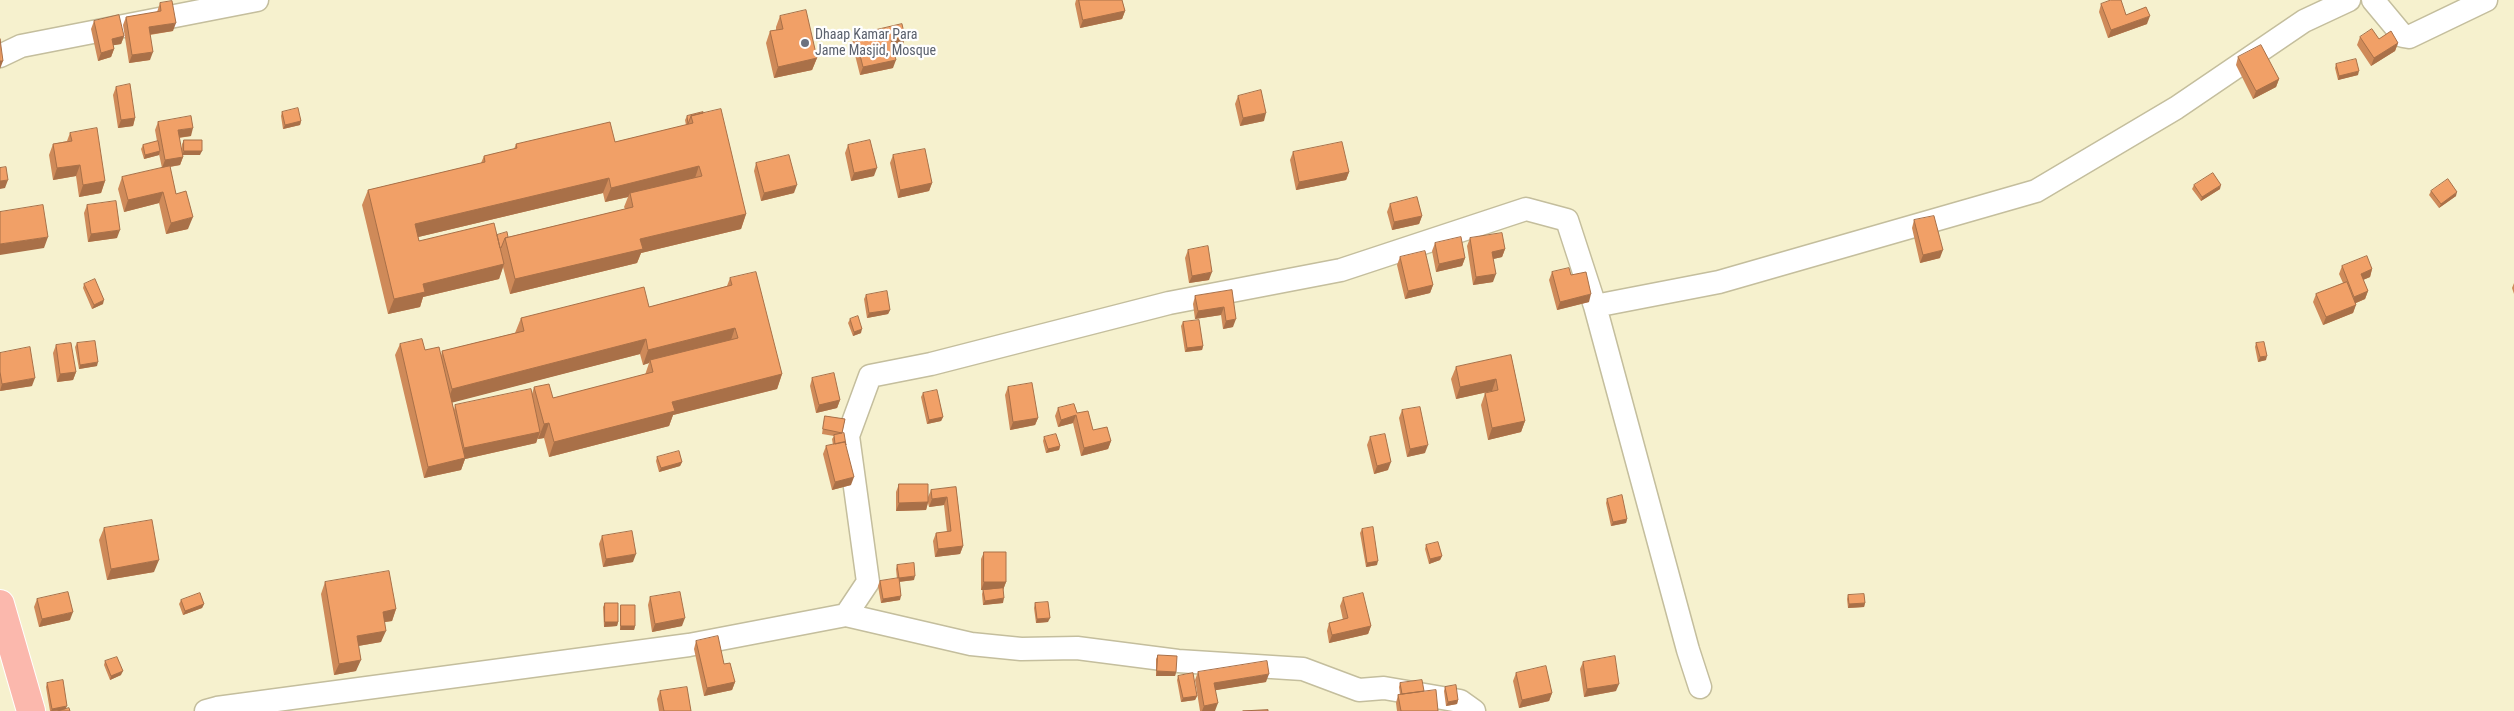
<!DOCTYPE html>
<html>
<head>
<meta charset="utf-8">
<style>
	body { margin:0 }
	canvas { display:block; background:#f6f1ce }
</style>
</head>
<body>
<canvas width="2514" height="711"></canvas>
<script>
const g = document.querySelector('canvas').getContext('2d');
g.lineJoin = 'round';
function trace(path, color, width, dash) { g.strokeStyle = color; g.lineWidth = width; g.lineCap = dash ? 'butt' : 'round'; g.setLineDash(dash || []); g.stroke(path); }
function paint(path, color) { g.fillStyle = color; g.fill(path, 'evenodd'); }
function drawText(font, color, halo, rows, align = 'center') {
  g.font = font + ' "Roboto Condensed",sans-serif'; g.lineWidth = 4.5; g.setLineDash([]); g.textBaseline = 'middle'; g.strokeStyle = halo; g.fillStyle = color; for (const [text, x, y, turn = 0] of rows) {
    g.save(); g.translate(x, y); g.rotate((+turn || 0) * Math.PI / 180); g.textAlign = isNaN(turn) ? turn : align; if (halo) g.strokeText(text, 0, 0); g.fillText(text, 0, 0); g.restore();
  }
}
const minor = new Path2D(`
	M 2373,0 L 2403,36 L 2409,37 L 2486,0
	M 0,56 L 21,46 L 257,0
	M 1595,306 L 1688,650 L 1700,687
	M 846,615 L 971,644 L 1021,649 L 1077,648 L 1178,661 L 1303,669 L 1359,690 L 1384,688 L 1460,701 L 1474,711
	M 206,711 L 217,708 L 689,645 L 846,615 L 868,582 L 848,436 L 870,376 L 931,364 L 1169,303 L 1341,270 L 1526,209 L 1567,220 L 1595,306 L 1719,282 L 2036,191 L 2176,108 L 2304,21 L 2349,0`);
const major = new Path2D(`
	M 0,604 L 31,711`);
trace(minor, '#c4be9d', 25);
trace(major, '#fff', 30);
trace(minor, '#fff', 22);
trace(major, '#fbb8ad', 28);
paint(new Path2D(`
	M 1076,0 L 1122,0 L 1125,11 L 1122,19 L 1080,28 L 1075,4 Z
	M 160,3 L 173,31 L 150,35 L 150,60 L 129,63 L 123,25 L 126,17 L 157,12 Z
	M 2101,4 L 2126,15 L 2147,24 L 2108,38 L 2099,12 Z
	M 780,16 L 817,58 L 812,70 L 774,78 L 766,43 L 770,31 L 776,30 L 776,27 Z
	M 94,21 L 124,36 L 121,44 L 113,45 L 114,49 L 111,57 L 98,61 L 91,29 Z
	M 855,35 L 905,37 L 903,44 L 893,47 L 893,68 L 860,75 L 852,43 Z
	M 2360,37 L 2379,39 L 2398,43 L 2395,51 L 2371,66 L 2357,45 Z
	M 2238,57 L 2279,79 L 2276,87 L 2253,99 L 2236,65 Z
	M 2336,64 L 2358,75 L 2338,80 L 2335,68 Z
	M 116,87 L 135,118 L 133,126 L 118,128 L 113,95 Z
	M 1238,96 L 1264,121 L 1240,126 L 1235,104 Z
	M 282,112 L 301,121 L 300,125 L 283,129 L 281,116 Z
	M 703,112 L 746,214 L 741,229 L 641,253 L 637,263 L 510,294 L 503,267 L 499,279 L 423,297 L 420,307 L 388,314 L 362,205 L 368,190 L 481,163 L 484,156 L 514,149 L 516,144 L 615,142 L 686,125 L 685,120 L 687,116 ZM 603,193 L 605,202 L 628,197 L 624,207 L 625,209 L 508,237 L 497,235 L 419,241 L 418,237 Z
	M 158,122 L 191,136 L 179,138 L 182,154 L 182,144 L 184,140 L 200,155 L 182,155 L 183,157 L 180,165 L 170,167 L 176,194 L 188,229 L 166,234 L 159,203 L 124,212 L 118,189 L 122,177 L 162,168 L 159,154 L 159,155 L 144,159 L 141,149 L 143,145 L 157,141 L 155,130 Z
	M 70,133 L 105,181 L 101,193 L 79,197 L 76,176 L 53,180 L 49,155 L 53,144 L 67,141 Z
	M 848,145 L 874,176 L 851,181 L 845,153 Z
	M 1293,152 L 1349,172 L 1346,180 L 1296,190 L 1290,160 Z
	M 893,155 L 932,183 L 929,191 L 898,198 L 890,163 Z
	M 756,163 L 794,193 L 761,201 L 754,171 Z
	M 2194,185 L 2220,189 L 2201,201 L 2192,189 Z
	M 2431,191 L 2456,196 L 2439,208 L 2429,195 Z
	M 1390,204 L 1422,216 L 1419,224 L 1392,230 L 1387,212 Z
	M 87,205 L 117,238 L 88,242 L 84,213 Z
	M 1914,220 L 1940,258 L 1920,263 L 1912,228 Z
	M 1470,238 L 1505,249 L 1502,257 L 1493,259 L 1493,282 L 1473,285 L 1467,246 Z
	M 1435,243 L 1465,258 L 1462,266 L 1436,272 L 1432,251 Z
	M 1188,250 L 1209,280 L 1189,283 L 1185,258 Z
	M 1400,257 L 1433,285 L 1430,293 L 1405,299 L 1397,265 Z
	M 2342,266 L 2372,269 L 2370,277 L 2363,280 L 2368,291 L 2365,299 L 2356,303 L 2353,313 L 2323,325 L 2313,302 L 2316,294 L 2343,283 L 2339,274 Z
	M 1552,272 L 1571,275 L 1589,302 L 1557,310 L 1549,280 Z
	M 730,278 L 782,374 L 777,389 L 673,415 L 669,426 L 549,457 L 544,438 L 538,439 L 538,437 L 536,443 L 465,459 L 461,470 L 424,478 L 395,355 L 400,344 L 425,350 L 441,356 L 442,351 L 515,333 L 521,318 L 649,307 L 727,286 ZM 640,354 L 643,365 L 649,363 L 645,375 L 553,398 L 534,387 L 532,394 L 455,405 L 454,410 L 452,402 Z
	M 2514,283 L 2514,294 L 2512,288 Z
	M 84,284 L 103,304 L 92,309 L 83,288 Z
	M 1232,290 L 1233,327 L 1223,329 L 1221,315 L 1195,319 L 1193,304 L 1195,296 Z
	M 866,295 L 890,310 L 888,314 L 867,318 L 864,299 Z
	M 850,319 L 861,333 L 853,336 L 848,323 Z
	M 1183,322 L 1203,346 L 1202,350 L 1185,352 L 1181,326 Z
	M 77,343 L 97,366 L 79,369 L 75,347 Z
	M 2256,343 L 2266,360 L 2258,362 L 2255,347 Z
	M 56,345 L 76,372 L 73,380 L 57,382 L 53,353 Z
	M 0,353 L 32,386 L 0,391 Z
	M 1511,355 L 1525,421 L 1521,432 L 1488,440 L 1481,405 L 1485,393 L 1492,391 L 1456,399 L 1451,379 L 1456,367 Z
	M 812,378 L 840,400 L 837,408 L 816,413 L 810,386 Z
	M 1008,387 L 1038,418 L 1035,425 L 1010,430 L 1005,395 Z
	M 923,393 L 943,417 L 941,421 L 927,424 L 921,397 Z
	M 1058,408 L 1077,413 L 1093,430 L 1111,441 L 1108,449 L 1081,456 L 1073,423 L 1058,427 L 1055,416 Z
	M 1402,410 L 1425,453 L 1407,457 L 1399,418 Z
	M 825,416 L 845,419 L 842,434 L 851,485 L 832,490 L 823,454 L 826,446 L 833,445 L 832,439 L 834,436 L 822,434 L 824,420 Z
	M 1044,437 L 1060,446 L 1059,450 L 1046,453 L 1043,441 Z
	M 1370,437 L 1388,470 L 1374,474 L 1367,445 Z
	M 657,457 L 682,462 L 680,466 L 659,472 L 656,461 Z
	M 899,484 L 928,497 L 931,490 L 956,487 L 963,546 L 960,554 L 935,557 L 933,541 L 936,533 L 947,532 L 944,505 L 929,507 L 928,503 L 926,510 L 896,511 L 896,492 Z
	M 1607,499 L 1627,519 L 1626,523 L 1611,526 L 1606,503 Z
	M 104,528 L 154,572 L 107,580 L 99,540 Z
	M 1362,529 L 1377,565 L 1366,567 L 1360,533 Z
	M 602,536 L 633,562 L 603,567 L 599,544 Z
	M 1426,545 L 1442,556 L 1440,560 L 1429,564 L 1425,549 Z
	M 984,552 L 1006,582 L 1003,590 L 1003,603 L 983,605 L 982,594 L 983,590 L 989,590 L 981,590 L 981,559 Z
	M 897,565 L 914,580 L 899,582 L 900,600 L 881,603 L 878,586 L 880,581 L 897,579 L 896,569 Z
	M 325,582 L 396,609 L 392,621 L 384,622 L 381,642 L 358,646 L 356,671 L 334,675 L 321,594 Z
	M 1848,595 L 1865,603 L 1864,607 L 1848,608 L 1847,599 Z
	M 650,597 L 682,626 L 652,632 L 648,605 Z
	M 1343,598 L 1371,626 L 1368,634 L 1329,643 L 1327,631 L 1329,623 L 1343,620 L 1340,606 Z
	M 37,599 L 70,620 L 39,627 L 34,607 Z
	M 181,600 L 204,604 L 202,608 L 183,615 L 179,604 Z
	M 605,603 L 618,622 L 617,626 L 604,627 L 603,607 Z
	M 1035,603 L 1048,622 L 1036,623 L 1034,608 Z
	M 621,605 L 635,626 L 634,630 L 620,630 L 620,609 Z
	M 696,641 L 735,682 L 732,690 L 704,696 L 694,649 Z
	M 1158,655 L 1176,672 L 1175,676 L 1156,676 L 1156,659 Z
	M 105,661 L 121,675 L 110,680 L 104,665 Z
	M 1583,662 L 1616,691 L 1584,697 L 1580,669 Z
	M 1198,672 L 1266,682 L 1215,690 L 1215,711 L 1200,711 L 1195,680 Z
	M 1516,673 L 1552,693 L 1549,701 L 1519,708 L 1513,681 Z
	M 1178,676 L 1197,696 L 1195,700 L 1181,702 L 1177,680 Z
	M 47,683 L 66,709 L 70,711 L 50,711 L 46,687 Z
	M 1400,683 L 1423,691 L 1438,711 L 1397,711 L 1396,703 L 1398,695 L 1400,695 L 1399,687 Z
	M 1445,687 L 1458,700 L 1457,704 L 1446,706 L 1444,691 Z
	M 660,691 L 691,711 L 659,711 L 657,699 Z`), '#cf8a59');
paint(new Path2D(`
	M 1125,11 L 1122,19 L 1080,28 L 1083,20 Z
	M 2150,16 L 2147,24 L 2108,38 L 2111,30 Z
	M 176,23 L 173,31 L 146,35 L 149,27 Z
	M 124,36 L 121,44 L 109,46 L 112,39 Z
	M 905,37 L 903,44 L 888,48 L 891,40 Z
	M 2398,43 L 2395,51 L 2371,66 L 2374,58 Z
	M 114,49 L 111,57 L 98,61 L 101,53 Z
	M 153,52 L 150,60 L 129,63 L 132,55 Z
	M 817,58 L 812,70 L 774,78 L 778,67 Z
	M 896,60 L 893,68 L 860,75 L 863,67 Z
	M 0,61 L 3,61 L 0,69 Z
	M 2359,71 L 2358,75 L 2338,80 L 2339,76 Z
	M 2279,79 L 2276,87 L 2253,99 L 2256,91 Z
	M 1266,113 L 1264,121 L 1240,126 L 1243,118 Z
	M 135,118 L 133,126 L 118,128 L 121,120 Z
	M 301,121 L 300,125 L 283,129 L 285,125 Z
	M 193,128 L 191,136 L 175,138 L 178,130 Z
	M 160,151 L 159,155 L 144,159 L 145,155 Z
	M 184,151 L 202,151 L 200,155 L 182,155 Z
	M 183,157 L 180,165 L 162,168 L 165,160 Z
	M 80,165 L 76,176 L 53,180 L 57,168 Z
	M 699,166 L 694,181 L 630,193 L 628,197 L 605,202 L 611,188 Z
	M 877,168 L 874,176 L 851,181 L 854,173 Z
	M 1349,172 L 1346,180 L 1296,190 L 1299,182 Z
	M 609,178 L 603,193 L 410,239 L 415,224 Z
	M 8,180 L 5,188 L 0,189 L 0,181 Z
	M 105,181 L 101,193 L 79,197 L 83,185 Z
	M 932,183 L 929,191 L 898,198 L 900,190 Z
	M 797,185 L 794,193 L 761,201 L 764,193 Z
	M 2221,185 L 2220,189 L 2201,201 L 2202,197 Z
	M 163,192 L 159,203 L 124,212 L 128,200 Z
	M 2457,192 L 2456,196 L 2439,208 L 2441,204 Z
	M 746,214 L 741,229 L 641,253 L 637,263 L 510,294 L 515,279 L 640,239 Z
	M 1422,216 L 1419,224 L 1392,230 L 1394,222 Z
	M 193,217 L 188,229 L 166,234 L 171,223 Z
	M 120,230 L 117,238 L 88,242 L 91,234 Z
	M 48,237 L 44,248 L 0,255 L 0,244 Z
	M 1505,249 L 1502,257 L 1489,260 L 1492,252 Z
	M 1943,250 L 1940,258 L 1920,263 L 1923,255 Z
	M 1465,258 L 1462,266 L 1436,272 L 1439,264 Z
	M 504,264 L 499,279 L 423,297 L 420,307 L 388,314 L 394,299 L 423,284 Z
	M 2372,269 L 2370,277 L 2358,282 L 2361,274 Z
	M 1212,272 L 1209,280 L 1189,283 L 1192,276 Z
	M 1496,274 L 1493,282 L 1473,285 L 1476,277 Z
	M 1433,285 L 1430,293 L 1405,299 L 1408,291 Z
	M 2368,291 L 2365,299 L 2351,305 L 2354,297 Z
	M 1591,294 L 1589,302 L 1557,310 L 1560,302 Z
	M 104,300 L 103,304 L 92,309 L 94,305 Z
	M 2356,305 L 2353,313 L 2323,325 L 2326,317 Z
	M 1224,307 L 1221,315 L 1195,319 L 1198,311 Z
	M 890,310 L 888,314 L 867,318 L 869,313 Z
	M 1236,319 L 1233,327 L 1223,329 L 1226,321 Z
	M 735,328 L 730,343 L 650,360 L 649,363 L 643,365 L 648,350 Z
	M 862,329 L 861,333 L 853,336 L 854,332 Z
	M 646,339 L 640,354 L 447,404 L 452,389 Z
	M 1203,346 L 1202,350 L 1185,352 L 1187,348 Z
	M 2267,356 L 2266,360 L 2258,362 L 2260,357 Z
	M 98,362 L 97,366 L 79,369 L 80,365 Z
	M 76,372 L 73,380 L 57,382 L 60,374 Z
	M 782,374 L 777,389 L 673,415 L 669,426 L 549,457 L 554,442 L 672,402 Z
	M 35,378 L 32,386 L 0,391 L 2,384 Z
	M 1496,379 L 1492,391 L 1456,399 L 1460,387 Z
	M 840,400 L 837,408 L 816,413 L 819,405 Z
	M 1076,415 L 1073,423 L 1058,427 L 1061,420 Z
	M 943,417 L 941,421 L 927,424 L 929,420 Z
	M 1038,418 L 1035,425 L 1010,430 L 1013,422 Z
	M 1525,421 L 1521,432 L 1488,440 L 1492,428 Z
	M 549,423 L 544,438 L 538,439 L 544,424 Z
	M 540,432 L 536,443 L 465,459 L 461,470 L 424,478 L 428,467 L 460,459 L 464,448 Z
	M 1111,441 L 1108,449 L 1081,456 L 1084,448 Z
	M 1428,445 L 1425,453 L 1407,457 L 1410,449 Z
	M 1060,446 L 1059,450 L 1046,453 L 1048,449 Z
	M 682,462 L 680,466 L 659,472 L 661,468 Z
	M 1391,462 L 1388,470 L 1374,474 L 1377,466 Z
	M 854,477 L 851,485 L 832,490 L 835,482 Z
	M 947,497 L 944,505 L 929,507 L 932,499 Z
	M 928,502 L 926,510 L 896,511 L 899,503 Z
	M 1627,519 L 1626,523 L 1611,526 L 1613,522 Z
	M 963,546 L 960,554 L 935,557 L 938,549 Z
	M 636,554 L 633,562 L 603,567 L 606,559 Z
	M 1442,556 L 1440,560 L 1429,564 L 1430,559 Z
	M 159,560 L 154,572 L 107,580 L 111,569 Z
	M 1378,561 L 1377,565 L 1366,567 L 1367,563 Z
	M 915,576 L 914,580 L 897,582 L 899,578 Z
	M 984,582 L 1006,582 L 1003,590 L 981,590 Z
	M 901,596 L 900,600 L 881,603 L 883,599 Z
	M 1004,598 L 1003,603 L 983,605 L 985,601 Z
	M 1865,603 L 1864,607 L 1848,608 L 1849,604 Z
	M 204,604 L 202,608 L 183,615 L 185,611 Z
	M 396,609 L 392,621 L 378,623 L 383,612 Z
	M 73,612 L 70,620 L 39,627 L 42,619 Z
	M 685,618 L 682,626 L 652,632 L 655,624 Z
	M 1050,618 L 1048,622 L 1036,623 L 1037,619 Z
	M 605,622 L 618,622 L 617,626 L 604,627 Z
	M 621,626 L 635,626 L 634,630 L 620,630 Z
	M 1371,626 L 1368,634 L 1329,643 L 1332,635 Z
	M 386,631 L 381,642 L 352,647 L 357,636 Z
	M 361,660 L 356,671 L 334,675 L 339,664 Z
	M 123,671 L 121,675 L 110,680 L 111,676 Z
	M 1157,671 L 1176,672 L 1175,676 L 1156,676 Z
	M 1269,674 L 1266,682 L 1211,691 L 1214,683 Z
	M 735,682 L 732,690 L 704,696 L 707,688 Z
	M 1619,684 L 1616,691 L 1584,697 L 1587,689 Z
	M 1552,693 L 1549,701 L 1519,708 L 1522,700 Z
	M 1197,696 L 1195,700 L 1181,702 L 1183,698 Z
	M 1458,700 L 1457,704 L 1446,706 L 1448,702 Z
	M 1218,703 L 1215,711 L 1202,711 L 1204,706 Z
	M 67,706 L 65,710 L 51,711 L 52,709 Z`), '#a97048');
const building = new Path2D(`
	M 1079,0 L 1122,0 L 1125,11 L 1083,20 Z
	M 2111,0 L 2121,0 L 2126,15 L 2146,7 L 2150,16 L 2111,30 L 2101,4 Z
	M 172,1 L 176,23 L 149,27 L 153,52 L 132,55 L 126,17 L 161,11 L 160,3 Z
	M 806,10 L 817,58 L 778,67 L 770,31 L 783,29 L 780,16 Z
	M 119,15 L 124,36 L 112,39 L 114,49 L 101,53 L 94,21 Z
	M 902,24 L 905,37 L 891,40 L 896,60 L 863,67 L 855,35 Z
	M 2372,29 L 2379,39 L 2391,31 L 2398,43 L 2374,58 L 2360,37 Z
	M 0,39 L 3,61 L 0,61 Z
	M 2261,45 L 2279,79 L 2256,91 L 2238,57 Z
	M 2356,59 L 2359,71 L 2339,76 L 2336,64 Z
	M 130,84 L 135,118 L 121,120 L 116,87 Z
	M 1261,90 L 1266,113 L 1243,118 L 1238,96 Z
	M 298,108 L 301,121 L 285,125 L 282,112 Z
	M 721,109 L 746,214 L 640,239 L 643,249 L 515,279 L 505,238 L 633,207 L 630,193 L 702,176 L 699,166 L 611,188 L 609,178 L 415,224 L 419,241 L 494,223 L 504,264 L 423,284 L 425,292 L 394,299 L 368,190 L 485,162 L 484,156 L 517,148 L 516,144 L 610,122 L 615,142 L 693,123 L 691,116 Z
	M 703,112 L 703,113 L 691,116 L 688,124 L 687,116 Z
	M 191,116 L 193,128 L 178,130 L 183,157 L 165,160 L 158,122 Z
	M 97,128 L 105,181 L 83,185 L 80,165 L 57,168 L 53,144 L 72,141 L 70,133 Z
	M 184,140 L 202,140 L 202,151 L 184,151 Z
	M 870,140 L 877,168 L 854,173 L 848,145 Z
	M 158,141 L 160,151 L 145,155 L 143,145 Z
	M 1342,142 L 1349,172 L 1299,182 L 1293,152 Z
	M 925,149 L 932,183 L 900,190 L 893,155 Z
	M 789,155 L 797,185 L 764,193 L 756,163 Z
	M 170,166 L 176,194 L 186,191 L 193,217 L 171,223 L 163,192 L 128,200 L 122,177 Z
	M 6,167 L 8,180 L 0,181 L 0,168 Z
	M 2213,173 L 2221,185 L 2202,197 L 2194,185 Z
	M 2448,179 L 2457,192 L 2441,204 L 2431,191 Z
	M 1417,197 L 1422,216 L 1394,222 L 1390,204 Z
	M 116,201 L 120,230 L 91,234 L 87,205 Z
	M 43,205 L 48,237 L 0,244 L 0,212 Z
	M 1934,216 L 1943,250 L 1923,255 L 1914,220 Z
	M 507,232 L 508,237 L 505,238 L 501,248 L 500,248 L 497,235 Z
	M 1502,233 L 1505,249 L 1492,252 L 1496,274 L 1476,277 L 1470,238 Z
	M 1461,237 L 1465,258 L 1439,264 L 1435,243 Z
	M 1208,246 L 1212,272 L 1192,276 L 1188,250 Z
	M 1425,251 L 1433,285 L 1408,291 L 1400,257 Z
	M 2367,256 L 2372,269 L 2361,274 L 2368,291 L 2354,297 L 2342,266 Z
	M 1569,268 L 1571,275 L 1586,272 L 1591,294 L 1560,302 L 1552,272 Z
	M 756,272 L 782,374 L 672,402 L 675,411 L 554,442 L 549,423 L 544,424 L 534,387 L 549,384 L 553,398 L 653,372 L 650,360 L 738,338 L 735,328 L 648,350 L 646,339 L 452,389 L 442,351 L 524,331 L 521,318 L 644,287 L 649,307 L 732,285 L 730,278 Z
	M 95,279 L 104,300 L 94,305 L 84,284 Z
	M 2347,282 L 2356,305 L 2326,317 L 2316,294 Z
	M 1232,290 L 1236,319 L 1226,321 L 1224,307 L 1198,311 L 1195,296 Z
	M 887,291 L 890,310 L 869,313 L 866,295 Z
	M 858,316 L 862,329 L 854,332 L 850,319 Z
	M 1199,320 L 1203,346 L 1187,348 L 1183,322 Z
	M 422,339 L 425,350 L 439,347 L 465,458 L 428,467 L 400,344 Z
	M 95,341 L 98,362 L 80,365 L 77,343 Z
	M 2264,342 L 2267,356 L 2260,357 L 2256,343 Z
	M 71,343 L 76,372 L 60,374 L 56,345 Z
	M 30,347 L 35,378 L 2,384 L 0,372 L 0,353 Z
	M 1511,355 L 1525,421 L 1492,428 L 1485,393 L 1498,390 L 1496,379 L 1460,387 L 1456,367 Z
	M 834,373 L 840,400 L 819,405 L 812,378 Z
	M 1032,383 L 1038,418 L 1013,422 L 1008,387 Z
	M 531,389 L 540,432 L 464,448 L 455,405 Z
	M 937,390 L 943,417 L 929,420 L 923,393 Z
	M 1074,404 L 1077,413 L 1088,411 L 1093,430 L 1107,427 L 1111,441 L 1084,448 L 1076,415 L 1061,420 L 1058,408 Z
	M 1420,407 L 1428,445 L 1410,449 L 1402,410 Z
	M 825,416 L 845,419 L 842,433 L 823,429 Z
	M 844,433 L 846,445 L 845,442 L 835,444 L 834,435 Z
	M 1056,434 L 1060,446 L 1048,449 L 1044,437 Z
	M 1385,434 L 1391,462 L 1377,466 L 1370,437 Z
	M 845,442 L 854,477 L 835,482 L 826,446 Z
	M 679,451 L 682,462 L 661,468 L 657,457 Z
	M 899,484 L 928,484 L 928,502 L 899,503 Z
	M 956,487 L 963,546 L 938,549 L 936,533 L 951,531 L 947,497 L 932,499 L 931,490 Z
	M 1622,495 L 1627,519 L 1613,522 L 1607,499 Z
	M 152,520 L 159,560 L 111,569 L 104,528 Z
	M 1373,527 L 1378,561 L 1367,563 L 1362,529 Z
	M 632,531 L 636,554 L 606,559 L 602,536 Z
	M 1438,542 L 1442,556 L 1430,559 L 1426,545 Z
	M 984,552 L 1006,552 L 1006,582 L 984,582 Z
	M 914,563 L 915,576 L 899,578 L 897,565 Z
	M 389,571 L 396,609 L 383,612 L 386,631 L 357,636 L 361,660 L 339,664 L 325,582 Z
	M 899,578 L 901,596 L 883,599 L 880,581 Z
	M 1003,588 L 1004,598 L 985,601 L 983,590 Z
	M 68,592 L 73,612 L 42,619 L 37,599 Z
	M 680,592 L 685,618 L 655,624 L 650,597 Z
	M 200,593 L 204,604 L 185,611 L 181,600 Z
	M 1363,593 L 1371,626 L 1332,635 L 1329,623 L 1348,618 L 1343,598 Z
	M 1864,594 L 1865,603 L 1849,604 L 1848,595 Z
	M 1048,602 L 1050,618 L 1037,619 L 1035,603 Z
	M 605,603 L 618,603 L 618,622 L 605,622 Z
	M 621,605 L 635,605 L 635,626 L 621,626 Z
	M 718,636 L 724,664 L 730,663 L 735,682 L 707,688 L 696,641 Z
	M 1158,655 L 1177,656 L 1176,672 L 1157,671 Z
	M 1615,656 L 1619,684 L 1587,689 L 1583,662 Z
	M 117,657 L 123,671 L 111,676 L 105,661 Z
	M 1267,661 L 1269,674 L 1214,683 L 1218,703 L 1204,706 L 1198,672 Z
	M 1546,666 L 1552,693 L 1522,700 L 1516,673 Z
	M 1193,673 L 1197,696 L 1183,698 L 1178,676 Z
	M 63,680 L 67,706 L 52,709 L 47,683 Z
	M 1422,680 L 1424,691 L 1402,694 L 1400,683 Z
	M 1456,685 L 1458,700 L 1448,702 L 1445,687 Z
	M 687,687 L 691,711 L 664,711 L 660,691 Z
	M 1436,690 L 1438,711 L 1401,711 L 1398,695 Z
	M 69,708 L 70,711 L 58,711 Z
	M 1268,710 L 1268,711 L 1243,711 Z`);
paint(building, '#f1a067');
trace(building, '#a97048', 1);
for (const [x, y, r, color] of [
	[805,43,5,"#6b7280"]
]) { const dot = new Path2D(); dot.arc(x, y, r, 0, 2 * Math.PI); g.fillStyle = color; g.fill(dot); trace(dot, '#fff', 2); }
drawText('14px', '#5b616d', '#fff', [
	["Dhaap Kamar Para",815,35],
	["Jame Masjid, Mosque",815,51]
], 'left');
</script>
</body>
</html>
